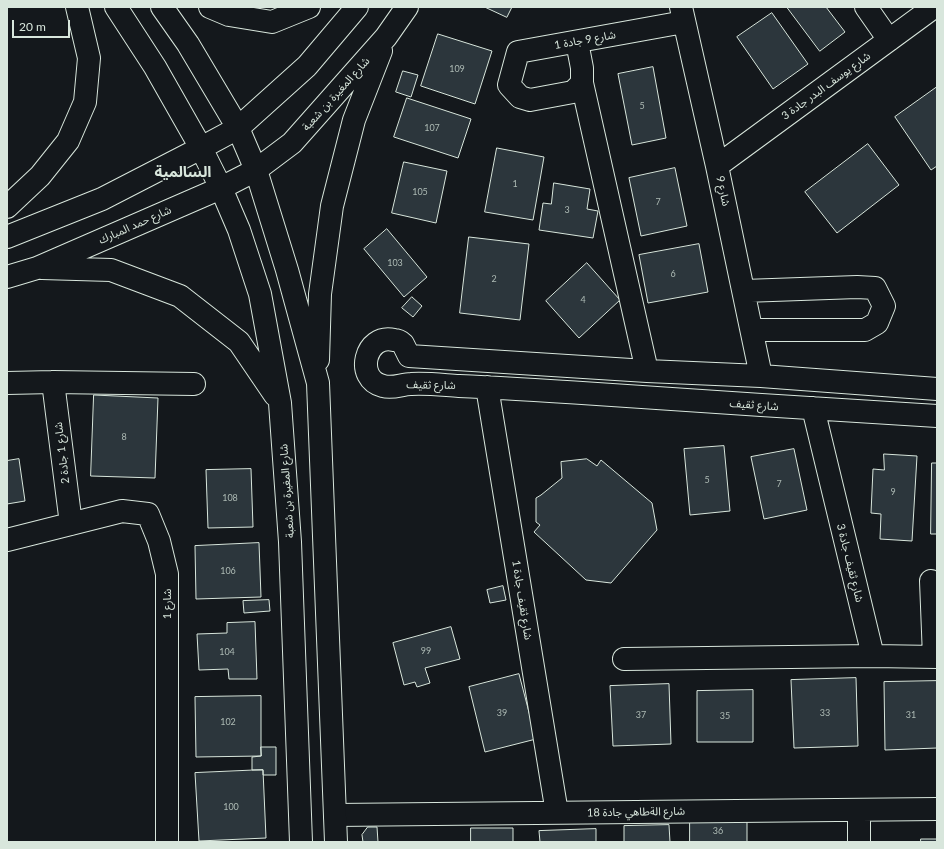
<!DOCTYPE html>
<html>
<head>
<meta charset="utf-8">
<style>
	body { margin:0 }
	#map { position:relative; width:944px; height:849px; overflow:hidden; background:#14181c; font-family:Lato,sans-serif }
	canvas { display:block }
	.frame { position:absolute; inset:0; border:8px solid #d8e6dc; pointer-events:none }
	.scale { position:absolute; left:12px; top:20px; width:58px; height:18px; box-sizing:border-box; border:2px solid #d8e6dc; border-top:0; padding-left:5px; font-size:12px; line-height:14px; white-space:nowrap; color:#d8e6dc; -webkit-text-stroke:3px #14181c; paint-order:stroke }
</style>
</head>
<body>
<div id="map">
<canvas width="944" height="849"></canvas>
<div class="frame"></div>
<div class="scale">20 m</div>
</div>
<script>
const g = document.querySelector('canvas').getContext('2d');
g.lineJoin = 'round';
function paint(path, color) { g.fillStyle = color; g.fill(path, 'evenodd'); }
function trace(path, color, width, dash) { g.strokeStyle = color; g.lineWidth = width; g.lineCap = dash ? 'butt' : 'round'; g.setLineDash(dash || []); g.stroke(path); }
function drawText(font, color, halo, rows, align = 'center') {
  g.font = font + ' Lato,"Noto Sans Arabic",sans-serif'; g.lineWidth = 3; g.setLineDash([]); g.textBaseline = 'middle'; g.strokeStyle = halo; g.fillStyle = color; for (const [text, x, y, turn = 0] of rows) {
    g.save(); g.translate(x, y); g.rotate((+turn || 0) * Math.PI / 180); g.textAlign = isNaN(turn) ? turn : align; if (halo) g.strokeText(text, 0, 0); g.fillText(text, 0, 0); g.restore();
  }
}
const building = new Path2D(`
	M 485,7 L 512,7 L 507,17 Z
	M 787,7 L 826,7 L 845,32 L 820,51 Z
	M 772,13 L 808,64 L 773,89 L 737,37 Z
	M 438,34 L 492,51 L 475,104 L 421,86 Z
	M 653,67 L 666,138 L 632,145 L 618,74 Z
	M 403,71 L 418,75 L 411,97 L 396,92 Z
	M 937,87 L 937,166 L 931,170 L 895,117 Z
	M 407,98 L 471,119 L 458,158 L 394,137 Z
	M 868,144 L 899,185 L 837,233 L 805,192 Z
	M 497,148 L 544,157 L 533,220 L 485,212 Z
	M 404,162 L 447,171 L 436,223 L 392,213 Z
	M 675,168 L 687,226 L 641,236 L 629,178 Z
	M 554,183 L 590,189 L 587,209 L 598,211 L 593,238 L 539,230 L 543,203 L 551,204 Z
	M 387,229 L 427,277 L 404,297 L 364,249 Z
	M 469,237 L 529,244 L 520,320 L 460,313 Z
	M 699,244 L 708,292 L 648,303 L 639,255 Z
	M 587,263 L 620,300 L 579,338 L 546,301 Z
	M 412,297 L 422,306 L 413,317 L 402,308 Z
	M 94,395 L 158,398 L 155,478 L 91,476 Z
	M 724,446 L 730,511 L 690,515 L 684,449 Z
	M 794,449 L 807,510 L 764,519 L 751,457 Z
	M 884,454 L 917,456 L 912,541 L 880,539 L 881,514 L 871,513 L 873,469 L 884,470 Z
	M 19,459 L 25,501 L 7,504 L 7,461 Z
	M 587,459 L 597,466 L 601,460 L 652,503 L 657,530 L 611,583 L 586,580 L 534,532 L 540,525 L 536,522 L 536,498 L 541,495 L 562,478 L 561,462 Z
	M 932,463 L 937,463 L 937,534 L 931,534 Z
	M 251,469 L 253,527 L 208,528 L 206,470 Z
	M 259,543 L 261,597 L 196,599 L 195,546 Z
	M 503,586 L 506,600 L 490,603 L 487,590 Z
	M 269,600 L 270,611 L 244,613 L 243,601 Z
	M 255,622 L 257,679 L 229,679 L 228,669 L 199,670 L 197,634 L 227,633 L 227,623 Z
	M 451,627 L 460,659 L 425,668 L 430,683 L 417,687 L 415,682 L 404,685 L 393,643 Z
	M 519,674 L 536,739 L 485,752 L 469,687 Z
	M 856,678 L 858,746 L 794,748 L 791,680 Z
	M 937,681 L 937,748 L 885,750 L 884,682 Z
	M 669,684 L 671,744 L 613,746 L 610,686 Z
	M 753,690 L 753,742 L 697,742 L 697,691 Z
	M 261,696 L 261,756 L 196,757 L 195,697 Z
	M 261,747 L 276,747 L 276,775 L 263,775 L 263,770 L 252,770 L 252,757 L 261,756 Z
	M 263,770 L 266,838 L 199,841 L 195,773 Z
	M 690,820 L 747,820 L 747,842 L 690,842 Z
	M 669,825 L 670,842 L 624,842 L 624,826 Z
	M 368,827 L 377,827 L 378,842 L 363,842 L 362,835 Z
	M 471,828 L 513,828 L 513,842 L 471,842 Z
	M 596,829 L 596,842 L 540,842 L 539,831 Z
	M 921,839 L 937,839 L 937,842 L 921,842 Z`);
paint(building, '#2c363c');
trace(building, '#d8e6dc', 1);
const minor = new Path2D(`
	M 681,7 L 717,166 L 761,376
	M 866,7 L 889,40
	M 577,42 L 582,68 L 582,83 L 573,92 L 530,100 L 520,97 L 509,85 L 518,52 L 684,22
	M 582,83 L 647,371
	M 717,166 L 934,7
	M 744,291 L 857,287 L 875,288 L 884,306 L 877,323 L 865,330 L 752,330
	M 53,382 L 71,524
	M 7,383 L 53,382 L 194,384
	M 487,387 L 557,813
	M 937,389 L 761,376 L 647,371 L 409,356 L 403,344 C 401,342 397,340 394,340 C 365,333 354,379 383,386 C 393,389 402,384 411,384 C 427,383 443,385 459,386 C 505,388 551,391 597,394 C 710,402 824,409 937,416
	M 813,408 L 873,656 L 937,657
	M 7,540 L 122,511 L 148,514 L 159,541 L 167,574 L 167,842
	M 931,581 L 934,657
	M 624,659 L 873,656
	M 859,810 L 859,842
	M 335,815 L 937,809`);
const major = new Path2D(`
	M 116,7 L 155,67 L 201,148 L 221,188 L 239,230 L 260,294 L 280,403 L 290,542 L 301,842
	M 162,7 L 188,44 L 238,128 L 256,170 L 287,270 L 318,383 L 336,842
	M 210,7 L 229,15 L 272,22 L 309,7
	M 7,207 L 40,176 L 68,141 L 85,102 L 89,58 L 77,7
	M 7,237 L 102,199 L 201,148 L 238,128 L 307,66 L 357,7
	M 42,268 L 111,270 L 180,296 L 239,342 L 275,395
	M 7,277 L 37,268 L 221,188 L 256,170 L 292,143 L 386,37 L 407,7
	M 318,360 L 320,294 L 332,206 L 354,120 L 381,51`);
trace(minor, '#d8e6dc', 24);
trace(major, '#d8e6dc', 24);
trace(minor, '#14181c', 22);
trace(major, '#14181c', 22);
drawText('9px', '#adbab4', null, [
	["109",457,69],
	["5",642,106],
	["107",432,128],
	["1",515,184],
	["105",420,192],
	["7",658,202],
	["3",567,210],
	["103",395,263],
	["6",673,274],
	["2",494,279],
	["4",583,300],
	["8",124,437],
	["5",707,480],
	["7",779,484],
	["9",893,492],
	["108",230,498],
	["106",228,571],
	["99",426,651],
	["104",227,652],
	["39",502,713],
	["33",825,713],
	["37",641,715],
	["31",911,715],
	["35",725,716],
	["102",228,722],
	["100",231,807],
	["36",718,831]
]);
drawText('11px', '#d8e6dc', '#14181c', [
	["شارع 9 جادة 1",585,40,-10],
	["شارع يوسف البدر جادة 3",826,86,-36],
	["شارع المغيرة بن شعبة",336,94,-48],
	["شارع 9",723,191,78],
	["شارع حمد المبارك",135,225,-24],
	["شارع ثقيف",431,385,1],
	["شارع ثقيف",754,405,4],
	["شارع 1 جادة 2",62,453,-97],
	["شارع المغيرة بن شعبة",287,491,-94],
	["شارع ثقيف جادة 3",850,563,76],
	["شارع ثقيف جادة 1",522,600,81],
	["شارع 1",167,604,-90],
	["شارع الةطاهي جادة 18",636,812,-1]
]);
drawText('bold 15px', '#d8e6dc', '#14181c', [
	["السالمية",183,172]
]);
</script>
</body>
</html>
